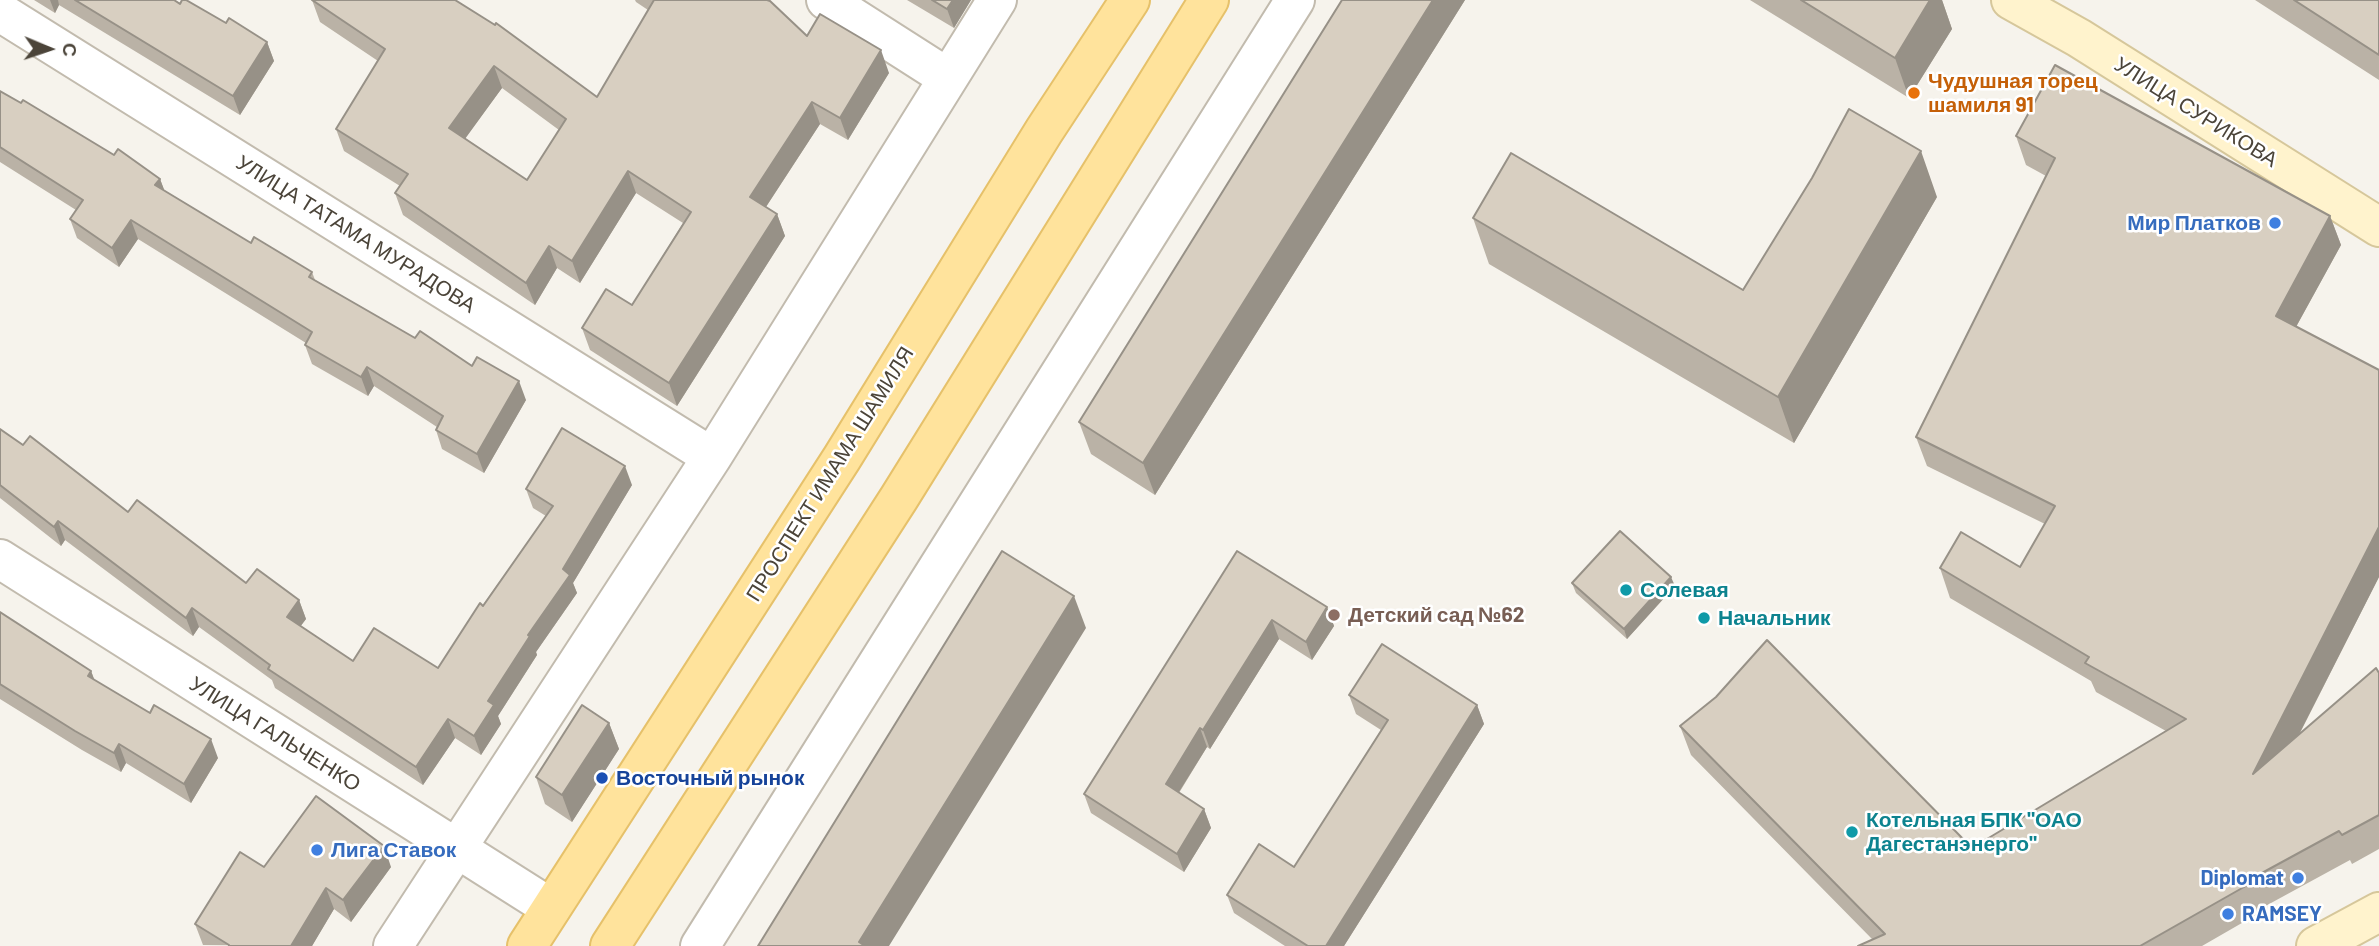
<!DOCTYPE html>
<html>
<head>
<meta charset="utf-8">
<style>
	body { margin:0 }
	#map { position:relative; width:2379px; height:946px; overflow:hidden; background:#f6f3ec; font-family:Barlow,sans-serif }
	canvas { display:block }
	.north { position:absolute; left:14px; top:14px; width:70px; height:70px; -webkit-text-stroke:5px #fff; paint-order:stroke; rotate:92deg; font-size:19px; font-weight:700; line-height:28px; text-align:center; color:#4b4439 }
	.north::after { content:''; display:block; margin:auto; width:24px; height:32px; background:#4b4439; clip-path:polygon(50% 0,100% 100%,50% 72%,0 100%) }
</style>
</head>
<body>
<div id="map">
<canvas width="2379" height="946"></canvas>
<div class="north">С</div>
</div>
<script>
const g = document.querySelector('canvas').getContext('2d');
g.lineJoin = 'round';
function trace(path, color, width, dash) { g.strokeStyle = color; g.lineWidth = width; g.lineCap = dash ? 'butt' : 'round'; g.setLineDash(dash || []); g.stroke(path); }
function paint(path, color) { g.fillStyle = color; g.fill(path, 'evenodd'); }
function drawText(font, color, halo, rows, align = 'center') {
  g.font = font + ' Barlow,sans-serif'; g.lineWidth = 5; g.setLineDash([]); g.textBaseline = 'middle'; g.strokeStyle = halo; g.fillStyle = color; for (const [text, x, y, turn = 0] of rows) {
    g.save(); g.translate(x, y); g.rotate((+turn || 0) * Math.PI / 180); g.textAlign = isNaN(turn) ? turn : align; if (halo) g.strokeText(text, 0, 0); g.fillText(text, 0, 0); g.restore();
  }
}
const street = new Path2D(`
	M 826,0 L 948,78
	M 0,12 L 712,457
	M 0,559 L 551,908
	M 393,946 L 712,457 L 997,0
	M 700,946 L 1295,0`);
const secondary = new Path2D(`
	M 2011,0 L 2079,38 L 2379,227
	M 2316,946 L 2379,912`);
const primary = new Path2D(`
	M 527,946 L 842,458 L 1044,131 L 1130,0
	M 610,946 L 899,498 L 1209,0`);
trace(street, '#c2bbae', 42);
trace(secondary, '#d6c79b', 42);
trace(primary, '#e6c16a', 42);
trace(street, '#fff', 38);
trace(secondary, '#fff3cd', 38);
trace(primary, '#ffe39c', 38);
paint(new Path2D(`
	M 34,0 L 174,0 L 267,42 L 274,61 L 240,115 L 59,5 L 55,13 Z
	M 312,0 L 597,97 L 648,10 L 636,2 L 635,0 L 767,0 L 807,36 L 889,73 L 848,140 L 820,124 L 766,207 L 777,214 L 785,236 L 677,406 L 590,350 L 582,328 L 632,305 L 683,223 L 636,193 L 580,283 L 557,268 L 535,305 L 403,215 L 395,193 L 400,186 L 344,151 L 336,129 L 378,61 L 320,22 ZM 502,88 L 559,130 L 527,180 L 465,138 Z
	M 907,0 L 971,0 L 954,28 Z
	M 1342,0 L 1465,0 L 1155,495 L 1091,454 L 1079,422 Z
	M 1750,0 L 1942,0 L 1952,29 L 1909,98 Z
	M 2255,0 L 2379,0 L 2379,80 Z
	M 0,91 L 114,155 L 160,179 L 164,190 L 251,243 L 312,272 L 315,280 L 415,338 L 472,366 L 526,400 L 484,473 L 442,449 L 436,430 L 437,427 L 374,386 L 368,396 L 312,364 L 305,345 L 306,343 L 138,239 L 119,267 L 77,238 L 70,219 L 76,210 L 0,162 Z
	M 2016,136 L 2330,216 L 2341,245 L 2296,327 L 2379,370 L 2379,577 L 2299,735 L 2379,673 L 2379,849 L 2352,864 L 2350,860 L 2260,909 L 2261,912 L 2202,946 L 1858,946 L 1872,939 L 1691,755 L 1680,726 L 1972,848 L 2166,731 L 2096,692 L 2091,681 L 1950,598 L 1940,568 L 2020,567 L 2045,524 L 1927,466 L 1916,437 L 2046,176 L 2026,165 Z
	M 1937,197 L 1794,443 L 1489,264 L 1473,218 L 1743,290 Z
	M 0,429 L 23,445 L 128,512 L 246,583 L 299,600 L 306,619 L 300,627 L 353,661 L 438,668 L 546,516 L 533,508 L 526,489 L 632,485 L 573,583 L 577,593 L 536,652 L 537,655 L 498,716 L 501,724 L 481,755 L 455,738 L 423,785 L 275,688 L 272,680 L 199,627 L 193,636 L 65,540 L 61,546 L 0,498 Z
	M 1237,551 L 1327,607 L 1334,626 L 1312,660 L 1279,639 L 1210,749 L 1207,747 L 1179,793 L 1204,809 L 1211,828 L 1184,872 L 1091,813 L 1084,794 Z
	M 1572,583 L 1675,586 L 1627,639 L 1576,593 Z
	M 0,612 L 91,671 L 95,681 L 218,758 L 191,803 L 126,763 L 121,772 L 82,750 L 0,699 Z
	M 1349,695 L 1477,705 L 1484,724 L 1344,946 L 1285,946 L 1234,913 L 1227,895 L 1294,867 L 1381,730 L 1356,714 Z
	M 609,723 L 619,749 L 572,822 L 545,804 L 536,777 Z
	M 264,867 L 391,867 L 351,922 L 334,909 L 312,946 L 203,945 L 195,924 Z`), '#bab2a6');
paint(new Path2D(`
	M 50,0 L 58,0 L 59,5 L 55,13 Z
	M 953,0 L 971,0 L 954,28 L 947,9 Z
	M 1433,0 L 1465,0 L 1155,495 L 1143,463 Z
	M 1930,0 L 1942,0 L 1952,29 L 1909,98 L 1895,58 Z
	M 267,42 L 274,61 L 240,115 L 233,96 Z
	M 881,50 L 889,73 L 848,140 L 840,118 Z
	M 494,66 L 502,88 L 457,150 L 449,128 Z
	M 812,102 L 820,124 L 758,219 L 750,197 Z
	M 1921,151 L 1937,197 L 1794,443 L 1778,397 Z
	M 628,171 L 636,193 L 580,283 L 572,261 Z
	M 160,179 L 167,197 L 155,185 Z
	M 777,214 L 785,236 L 677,406 L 669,383 Z
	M 2330,216 L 2341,245 L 2286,345 L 2276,316 Z
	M 131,220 L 138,239 L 119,267 L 112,248 Z
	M 549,246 L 557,268 L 535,305 L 526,283 Z
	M 367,367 L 374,386 L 368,396 L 361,377 Z
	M 519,381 L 526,400 L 484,473 L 477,454 Z
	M 625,466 L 632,485 L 573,583 L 577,593 L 536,652 L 537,655 L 498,716 L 501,724 L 481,755 L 474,736 L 488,701 L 528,635 L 563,569 Z
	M 58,521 L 65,540 L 61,546 L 54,527 Z
	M 2379,527 L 2379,577 L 2264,803 L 2253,774 Z
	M 1671,577 L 1675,586 L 1627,639 L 1624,629 Z
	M 1074,596 L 1086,628 L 889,946 L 860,946 L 859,942 Z
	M 299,600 L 306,619 L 293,636 L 287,617 Z
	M 1327,607 L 1334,626 L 1312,660 L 1306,642 Z
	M 192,608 L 199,627 L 193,636 L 186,618 Z
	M 1272,620 L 1279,639 L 1210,749 L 1203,730 Z
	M 91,671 L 98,690 L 88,676 Z
	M 1477,705 L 1484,724 L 1344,946 L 1326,946 Z
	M 448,719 L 455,738 L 423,785 L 416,767 Z
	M 609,723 L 619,749 L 572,822 L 562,795 Z
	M 1200,728 L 1207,747 L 1172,803 L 1166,784 Z
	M 211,739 L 218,758 L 191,803 L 184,784 Z
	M 119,744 L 126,763 L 121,772 L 114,753 Z
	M 1204,809 L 1211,828 L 1184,872 L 1177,854 Z
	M 384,846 L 391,867 L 351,922 L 343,900 Z
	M 326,888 L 334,909 L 312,946 L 291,946 Z`), '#979187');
const building = new Path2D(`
	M 75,0 L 174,0 L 180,4 L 182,0 L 186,0 L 226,23 L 229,18 L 267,42 L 233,96 Z
	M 312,0 L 455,0 L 495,25 L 496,23 L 597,97 L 654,0 L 767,0 L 770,1 L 807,36 L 820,14 L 881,50 L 840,118 L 812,102 L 750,197 L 777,214 L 669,383 L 582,328 L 606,289 L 632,305 L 691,212 L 628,171 L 572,261 L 549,246 L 526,283 L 395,193 L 408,174 L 336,129 L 385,49 ZM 494,66 L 566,119 L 527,180 L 449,128 Z
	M 932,0 L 953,0 L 947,9 Z
	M 1342,0 L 1433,0 L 1143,463 L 1079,422 Z
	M 1801,0 L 1930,0 L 1895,58 Z
	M 2294,0 L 2379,0 L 2379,55 Z
	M 2055,65 L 2330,216 L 2276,316 L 2379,370 L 2379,527 L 2253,774 L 2376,668 L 2379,673 L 2379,815 L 2342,835 L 2339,831 L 2249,880 L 2251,883 L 2140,946 L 1858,946 L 1885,934 L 1680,726 L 1716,697 L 1767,640 L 1972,848 L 2186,719 L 2085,663 L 2089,657 L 1940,568 L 1961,532 L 2020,567 L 2055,506 L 1916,437 L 2055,158 L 2016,136 Z
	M 0,91 L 21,103 L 23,100 L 114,155 L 118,149 L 160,179 L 155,185 L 251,243 L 254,237 L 312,272 L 309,277 L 415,338 L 420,331 L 472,366 L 477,357 L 519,381 L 477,454 L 436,430 L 443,416 L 367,367 L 361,377 L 305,345 L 312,332 L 131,220 L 112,248 L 70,219 L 83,200 L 0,147 Z
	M 1849,109 L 1921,151 L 1778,397 L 1473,218 L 1511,153 L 1743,290 L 1812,178 Z
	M 562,428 L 625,466 L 563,569 L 570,575 L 528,635 L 530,636 L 488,701 L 494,705 L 474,736 L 448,719 L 416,767 L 268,669 L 270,665 L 192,608 L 186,618 L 58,521 L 54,527 L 0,485 L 0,429 L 23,445 L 30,436 L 128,512 L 137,500 L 246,583 L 257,569 L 299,600 L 287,617 L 353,661 L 374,628 L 438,668 L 480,603 L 483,606 L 553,506 L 526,489 Z
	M 1620,531 L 1671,577 L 1624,629 L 1572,583 Z
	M 1002,551 L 1074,596 L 859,942 L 865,946 L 758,946 Z
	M 1237,551 L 1327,607 L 1306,642 L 1272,620 L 1203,730 L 1200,728 L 1166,784 L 1204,809 L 1177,854 L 1084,794 Z
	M 0,612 L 91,671 L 88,676 L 150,713 L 154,705 L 211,739 L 184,784 L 119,744 L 114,753 L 75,731 L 0,684 Z
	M 1382,644 L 1477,705 L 1326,946 L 1308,946 L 1227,895 L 1259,844 L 1294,867 L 1388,720 L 1349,695 Z
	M 582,705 L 609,723 L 562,795 L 536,777 Z
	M 316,796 L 384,846 L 343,900 L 326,888 L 291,946 L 229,946 L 229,945 L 195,924 L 240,852 L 264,867 Z`);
paint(building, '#d8cfc1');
trace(building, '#979187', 2);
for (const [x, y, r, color] of [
	[1914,93,7,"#e8710a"],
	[2275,223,7,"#3f7fe0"],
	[1626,590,7,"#0f9aa8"],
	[1334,615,7,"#8d6e63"],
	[1704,618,7,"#0f9aa8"],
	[602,778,7,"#1a4fb4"],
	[1852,832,7,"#0f9aa8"],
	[317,850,7,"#3f7fe0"],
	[2298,878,7,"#3f7fe0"],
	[2228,914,7,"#3f7fe0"]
]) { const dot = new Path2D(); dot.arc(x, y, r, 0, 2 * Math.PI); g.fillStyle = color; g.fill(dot); trace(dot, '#fff', 2.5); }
drawText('bold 21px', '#c56008', '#fff', [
	["Чудушная торец",1928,81],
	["шамиля 91",1928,105]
], 'left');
drawText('21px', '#4b4439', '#fff', [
	["УЛИЦА СУРИКОВА",2196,112,32],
	["УЛИЦА ТАТАМА МУРАДОВА",356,234,32],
	["ПРОСПЕКТ ИМАМА ШАМИЛЯ",830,474,-58],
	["УЛИЦА ГАЛЬЧЕНКО",275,734,32]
]);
drawText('bold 21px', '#366cbe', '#fff', [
	["Мир Платков",2261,223],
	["Лига Ставок",331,850,"left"],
	["Diplomat",2284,878],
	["RAMSEY",2242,914,"left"]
], 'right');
drawText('bold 21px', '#0d838f', '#fff', [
	["Солевая",1640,590],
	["Начальник",1718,618],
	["Котельная БПК \"ОАО",1866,820],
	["Дагестанэнерго\"",1866,844]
], 'left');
drawText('bold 21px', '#785e54', '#fff', [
	["Детский сад №62",1348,615]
], 'left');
drawText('bold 21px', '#164399', '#fff', [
	["Восточный рынок",616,778]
], 'left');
</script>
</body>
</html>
